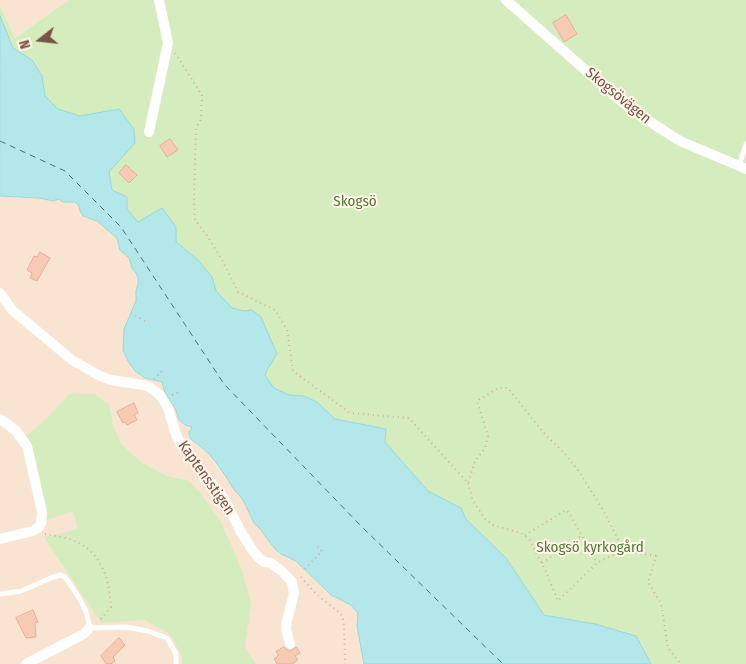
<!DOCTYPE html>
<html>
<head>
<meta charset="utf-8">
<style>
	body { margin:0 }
	#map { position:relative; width:746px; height:664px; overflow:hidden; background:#fff1e1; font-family:"Fira Sans Condensed",sans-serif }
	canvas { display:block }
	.north { position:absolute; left:15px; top:15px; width:50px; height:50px; -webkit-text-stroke:4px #fff5e9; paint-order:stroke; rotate:254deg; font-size:14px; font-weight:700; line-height:20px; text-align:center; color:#785345 }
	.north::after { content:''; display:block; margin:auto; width:18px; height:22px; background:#785345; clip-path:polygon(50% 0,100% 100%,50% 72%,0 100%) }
</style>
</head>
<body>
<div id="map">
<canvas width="746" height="664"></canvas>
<div class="north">N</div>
</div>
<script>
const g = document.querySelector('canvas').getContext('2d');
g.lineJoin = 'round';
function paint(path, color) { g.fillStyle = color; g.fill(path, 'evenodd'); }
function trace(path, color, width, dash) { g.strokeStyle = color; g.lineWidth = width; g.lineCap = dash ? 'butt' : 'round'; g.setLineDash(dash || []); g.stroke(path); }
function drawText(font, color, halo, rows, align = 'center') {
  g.font = font + ' "Fira Sans Condensed",sans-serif'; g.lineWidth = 4; g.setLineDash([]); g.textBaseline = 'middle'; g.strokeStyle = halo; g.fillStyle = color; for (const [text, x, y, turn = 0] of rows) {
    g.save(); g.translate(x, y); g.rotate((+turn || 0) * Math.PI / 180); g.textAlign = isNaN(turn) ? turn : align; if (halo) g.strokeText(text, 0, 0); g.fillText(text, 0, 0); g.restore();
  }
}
paint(new Path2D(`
	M 0,0 L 69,0 L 15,38 L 0,6 Z
	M 0,196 L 39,198 L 53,201 L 59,199 L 62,202 L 75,202 L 79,206 L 80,211 L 83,216 L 97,221 L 117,238 L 120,249 L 129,258 L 132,268 L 138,278 L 136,301 L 128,321 L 126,324 L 135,371 L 145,378 L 162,382 L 165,393 L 175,408 L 179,420 L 185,425 L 192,427 L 188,436 L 191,440 L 200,447 L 210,457 L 235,491 L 240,496 L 254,523 L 260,529 L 275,549 L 281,554 L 296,561 L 331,595 L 351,605 L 358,613 L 357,626 L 364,664 L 0,664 Z`), '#f9e4d1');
paint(new Path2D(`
	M 69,0 L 746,0 L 746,664 L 651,664 L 635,636 L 595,624 L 544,615 L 506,558 L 466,519 L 460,508 L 428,491 L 385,442 L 386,434 L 332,496 L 171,285 L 0,130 L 0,6 L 15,38 Z
	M 69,394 L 94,394 L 109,404 L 113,425 L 121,444 L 141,462 L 167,476 L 189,481 L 202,495 L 221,522 L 242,570 L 251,603 L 245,648 L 256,664 L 182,664 L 182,657 L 170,634 L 145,620 L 101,623 L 44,537 L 78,529 L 73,511 L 47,520 L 25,437 L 47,418 Z`), '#d5edbe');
const water = new Path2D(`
	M 0,16 L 13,48 L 32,60 L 42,76 L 45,96 L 58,109 L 80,116 L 119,109 L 134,129 L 135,143 L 109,172 L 112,190 L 127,197 L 127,209 L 138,222 L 162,208 L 176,227 L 176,242 L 197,259 L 212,277 L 216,291 L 232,308 L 244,311 L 252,310 L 261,317 L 277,354 L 267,370 L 265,376 L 274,388 L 289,395 L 304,396 L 317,402 L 335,419 L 386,429 L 385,442 L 428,491 L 461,508 L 466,519 L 506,558 L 544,615 L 595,624 L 636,636 L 651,664 L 364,664 L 357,626 L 358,613 L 351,605 L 331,595 L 296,561 L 281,554 L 275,549 L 260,529 L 254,523 L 244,502 L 240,496 L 235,491 C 225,476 215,458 200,446 C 194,441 188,440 189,431 L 191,430 L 192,427 L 185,425 L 179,420 L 175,408 L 165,393 L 162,382 L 145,378 L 135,371 L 128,361 L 123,350 L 124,329 L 136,301 L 136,291 L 138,284 L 138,278 L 136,273 L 132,268 L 129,258 L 120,250 L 117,238 L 97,221 L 83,216 L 80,211 L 79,206 L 75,202 L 62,202 L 59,199 L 53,201 L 39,198 L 0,196 Z`);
paint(water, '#b3e7ea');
trace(water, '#99d8dd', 1);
trace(new Path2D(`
	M 0,141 L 65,171 L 121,227 L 224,384 L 362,527 L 503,664`), '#377a80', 1, [6, 5]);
const building = new Path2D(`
	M 566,15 L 577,34 L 564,42 L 553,23 Z
	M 170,139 L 178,150 L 167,157 L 160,146 Z
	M 126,165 L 137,175 L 129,183 L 119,173 Z
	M 40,252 L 50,258 L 37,281 L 30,278 L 32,273 L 27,270 L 34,256 L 37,257 Z
	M 134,403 L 138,413 L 134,415 L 137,420 L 127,425 L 125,422 L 123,423 L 117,412 Z
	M 33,610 L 38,622 L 35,623 L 36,637 L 26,638 L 16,618 Z
	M 119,638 L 125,645 L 113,657 L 115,661 L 111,664 L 106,664 L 101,656 Z
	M 284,647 L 289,651 L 292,650 L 296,647 L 300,653 L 295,656 L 298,660 L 292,664 L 277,664 L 274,659 L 279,655 L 276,652 Z`);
paint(building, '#f7cab6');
trace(building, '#ebae94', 1);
trace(new Path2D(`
	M 175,53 L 202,95 L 201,119 L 196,128 L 194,198 L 195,220 L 208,237 L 221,258 L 238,292 L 275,310 L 287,330 L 293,371 L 350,413 L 409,418 L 468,483 L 475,461 L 485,448 L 488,436 L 477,401 L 498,388 L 508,388 L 542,431 L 566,455 L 580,473 L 604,512 L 624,551 L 656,556 L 648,582 L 660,602 L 662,609 L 668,648 L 681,664
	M 131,313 L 145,321
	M 154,379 L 164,369
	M 172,395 L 181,391
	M 468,483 L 473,501 L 485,519 L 493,525 L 523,534 L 529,539 L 546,572 L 558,601 L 597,563 L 610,556 L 624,551
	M 45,534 C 55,536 71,538 79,543 C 104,557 109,581 111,607 L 100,620
	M 525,535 L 566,510 L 569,513 L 597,563
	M 542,563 L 582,535
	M 305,569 L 322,551 L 316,545
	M 301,577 L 316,594 L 341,614 L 344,622 L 345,664`), '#dcad99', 2, [1, 4]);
trace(new Path2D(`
	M 739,166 L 746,144
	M 1,594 L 21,591 L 53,577 L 61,575 L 65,577 C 75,592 89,609 89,628 L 126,627 L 148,631 L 167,638 L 176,654 L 176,664`), '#fff', 5);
trace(new Path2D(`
	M 506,0 L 609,91 L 636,113 L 680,141 L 746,169
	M 149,132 L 168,43 L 159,0
	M 0,293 L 12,310 L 72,360 L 100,376 L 111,380 L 143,385 L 149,387 L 160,395 L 168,408 L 176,435 L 182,446 L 225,500 L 242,534 L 253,551 L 260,559 L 264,562 L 271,563 L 283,572 L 292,582 L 294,594 L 287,620 L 286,629 L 290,644
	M 0,419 L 6,423 L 16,431 L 27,446 L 42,512 L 41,523 L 39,527 L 33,531 L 0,539
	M 26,664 L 80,636 L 85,633 L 89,628`), '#fff', 10);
drawText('15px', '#785345', '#fff5e9', [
	["Skogsövägen",618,96,39],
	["Kaptensstigen",206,478,55]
]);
drawText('15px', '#527a39', '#fff5e9', [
	["Skogsö",355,202],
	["Skogsö kyrkogård",590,548]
]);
</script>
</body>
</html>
